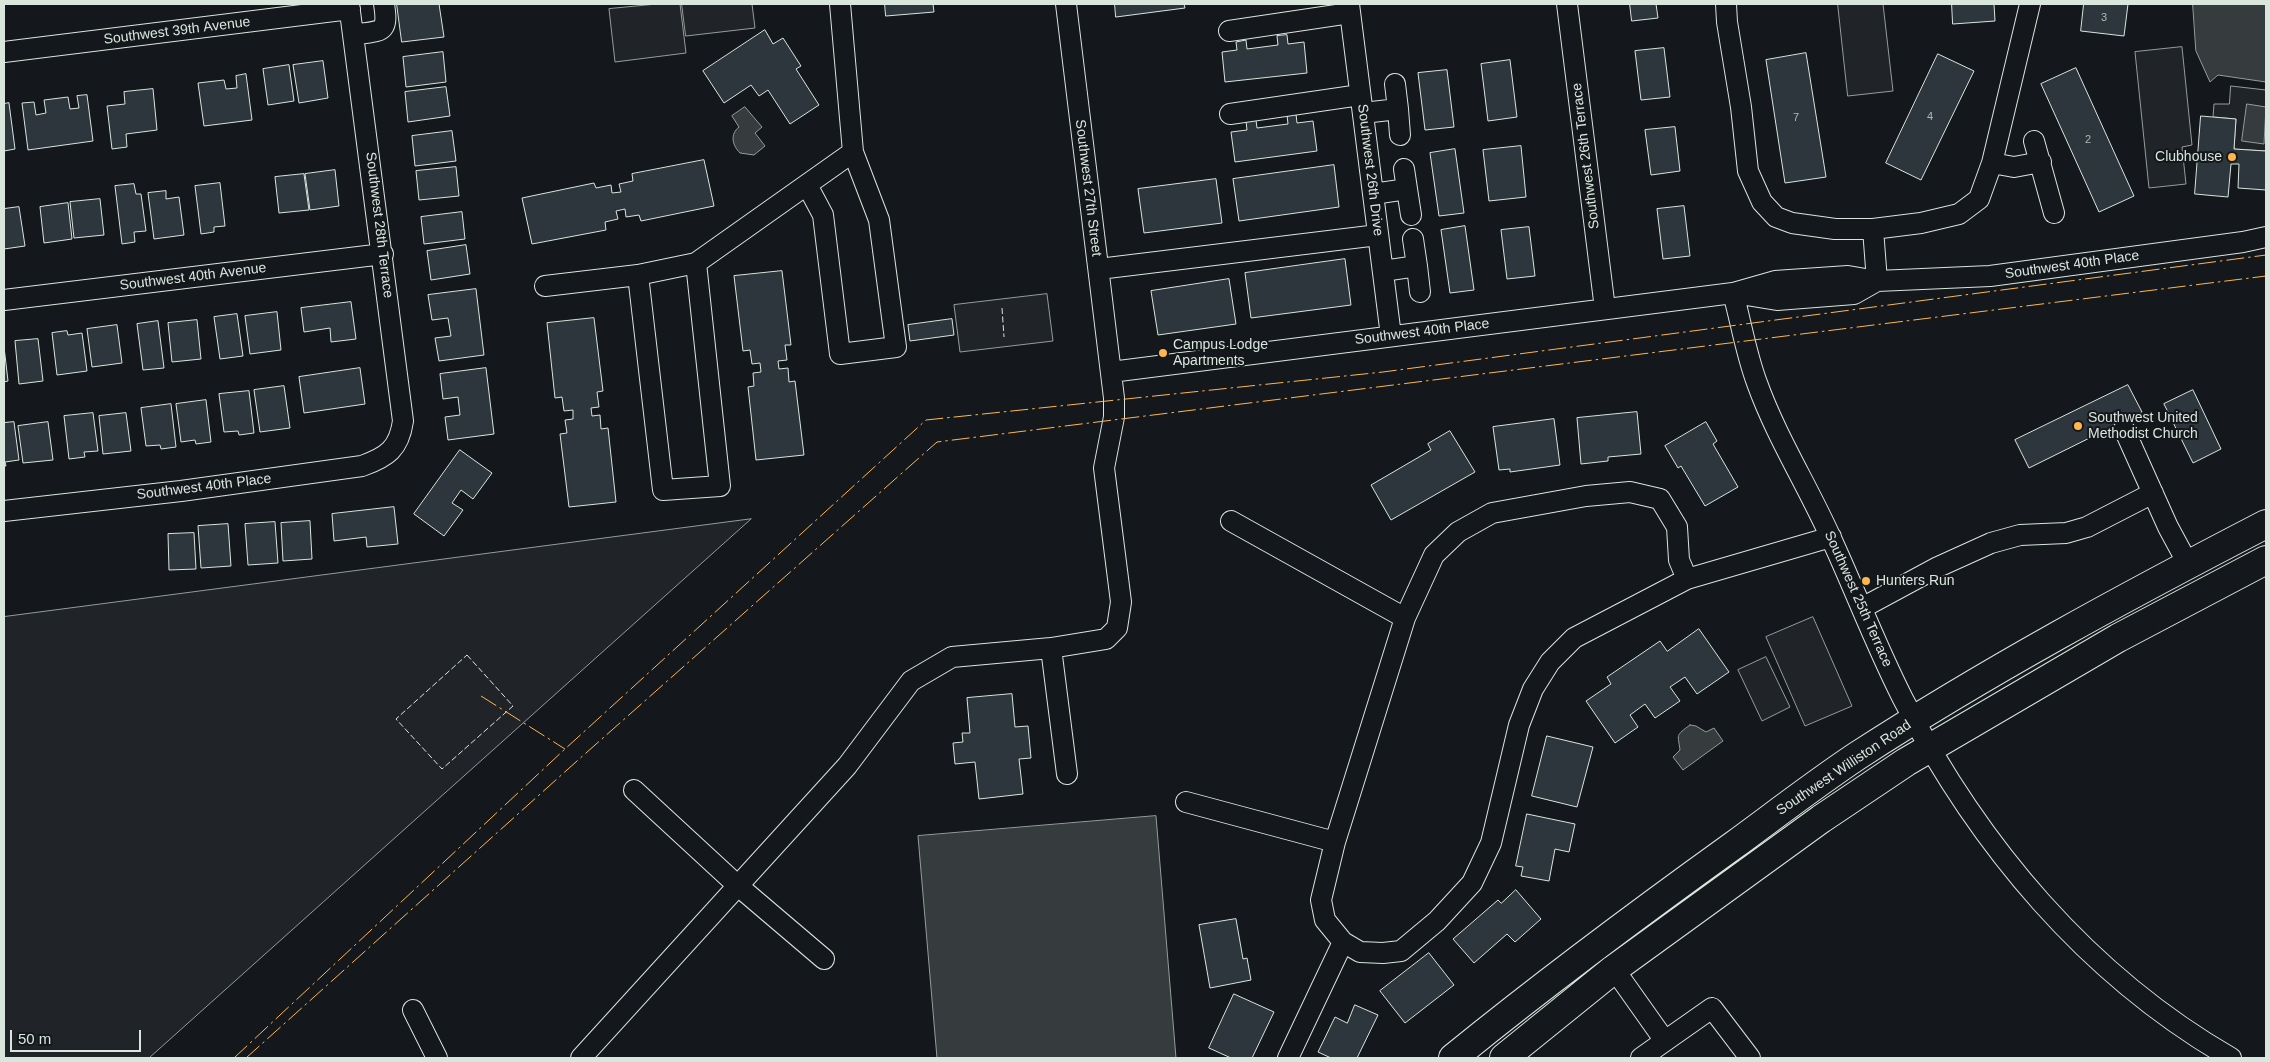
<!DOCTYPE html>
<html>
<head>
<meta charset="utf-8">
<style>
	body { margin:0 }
	#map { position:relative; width:2270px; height:1062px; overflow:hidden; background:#14181c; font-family:Helvetica,sans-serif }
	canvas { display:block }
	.frame { position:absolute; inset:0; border:5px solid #d8e6dc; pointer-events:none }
	.scale { position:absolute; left:10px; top:1030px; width:131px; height:22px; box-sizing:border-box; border:2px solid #d8e6dc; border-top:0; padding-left:6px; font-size:15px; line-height:18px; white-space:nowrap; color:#d8e6dc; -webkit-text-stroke:4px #14181c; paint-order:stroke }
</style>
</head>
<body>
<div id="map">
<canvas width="2270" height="1062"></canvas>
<div class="frame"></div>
<div class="scale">50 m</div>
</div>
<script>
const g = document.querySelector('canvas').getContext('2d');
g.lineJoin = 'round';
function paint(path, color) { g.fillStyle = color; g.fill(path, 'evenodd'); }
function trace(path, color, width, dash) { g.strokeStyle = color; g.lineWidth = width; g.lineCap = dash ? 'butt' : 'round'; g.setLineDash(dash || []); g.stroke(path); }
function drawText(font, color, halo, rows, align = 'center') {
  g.font = font + ' Helvetica,sans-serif'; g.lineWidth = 4; g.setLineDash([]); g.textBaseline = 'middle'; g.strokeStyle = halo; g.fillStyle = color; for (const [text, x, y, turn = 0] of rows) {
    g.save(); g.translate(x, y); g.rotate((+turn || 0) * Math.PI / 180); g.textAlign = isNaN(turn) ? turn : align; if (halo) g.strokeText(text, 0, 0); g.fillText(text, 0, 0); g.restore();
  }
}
const green = new Path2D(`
	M 657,4 L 680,4 L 686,53 L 615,62 L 609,9 Z
	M 682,4 L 752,4 L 755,28 L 686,36 Z
	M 1838,4 L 1883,4 L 1893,91 L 1848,96 Z
	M 2182,47 L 2192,145 L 2182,147 L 2186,184 L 2149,188 L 2135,52 Z
	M 2231,86 L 2266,90 L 2266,151 L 2234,149 L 2236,119 L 2213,117 L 2214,104 L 2229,104 Z
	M 1047,294 L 1053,341 L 960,352 L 954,305 Z
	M 751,519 L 149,1058 L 4,1058 L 4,617 Z
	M 1813,617 L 1852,706 L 1805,726 L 1766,637 Z
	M 1766,657 L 1790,707 L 1762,721 L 1738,670 Z`);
paint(green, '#202428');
trace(green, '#939e99', 1);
const water = new Path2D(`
	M 2193,4 L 2266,4 L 2266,82 L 2218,75 L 2210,82 L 2196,51 Z
	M 2247,104 L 2266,107 L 2264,144 L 2242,141 Z
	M 745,107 L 762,127 L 755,133 L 765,146 L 754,155 L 740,153 C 732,145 730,134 739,127 L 732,116 Z
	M 1690,725 L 1696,726 L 1706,732 L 1714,728 L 1723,741 L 1683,770 L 1673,757 L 1680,750 C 1678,734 1675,736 1690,725 Z
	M 1156,816 L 1176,1058 L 937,1058 L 918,836 Z`);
paint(water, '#363b3e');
trace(water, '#939e99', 1);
const building = new Path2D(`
	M 397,4 L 439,4 L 444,37 L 402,42 Z
	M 885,4 L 933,4 L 934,12 L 886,16 Z
	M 1115,4 L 1184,4 L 1185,8 L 1116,17 Z
	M 1630,4 L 1656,4 L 1658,18 L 1632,21 Z
	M 1952,4 L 1994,4 L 1995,21 L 1953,24 Z
	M 2084,4 L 2128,4 L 2124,36 L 2081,31 Z
	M 765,30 L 773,44 L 783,38 L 801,66 L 796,69 L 819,105 L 790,124 L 768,90 L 759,96 L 751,85 L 724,103 L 703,71 Z
	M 1287,35 L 1288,44 L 1304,42 L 1307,73 L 1225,82 L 1222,52 L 1237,50 L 1236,42 L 1246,40 L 1247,49 L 1278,45 L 1277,36 Z
	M 1664,48 L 1670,97 L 1641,100 L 1635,51 Z
	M 443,52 L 446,82 L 406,87 L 403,57 Z
	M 1806,53 L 1826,177 L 1785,183 L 1766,60 Z
	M 1938,54 L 1974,71 L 1921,180 L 1886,163 Z
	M 1510,60 L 1517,117 L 1488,121 L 1481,64 Z
	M 323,61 L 328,98 L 299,103 L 293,65 Z
	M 289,65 L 294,101 L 268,105 L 263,69 Z
	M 2076,68 L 2134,196 L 2099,212 L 2041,84 Z
	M 1447,70 L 1454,127 L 1425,130 L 1418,73 Z
	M 246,74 L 252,120 L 204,126 L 198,83 L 224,80 L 226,89 L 237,88 L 236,76 Z
	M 446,87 L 450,116 L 408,122 L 405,92 Z
	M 153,89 L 157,130 L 126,134 L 127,147 L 112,149 L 107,106 L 125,104 L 124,92 Z
	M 87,95 L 93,141 L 28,150 L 22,103 L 34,102 L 36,115 L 46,113 L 44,100 L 68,97 L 70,109 L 79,108 L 77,96 Z
	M 9,103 L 15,149 L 4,151 L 4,104 Z
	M 1296,114 L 1297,123 L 1313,121 L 1317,151 L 1235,162 L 1231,132 L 1247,130 L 1246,121 L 1256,120 L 1257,128 L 1288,124 L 1287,115 Z
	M 2201,116 L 2236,119 L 2234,149 L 2266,151 L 2266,190 L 2238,188 L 2239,164 L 2231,164 L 2228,197 L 2195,194 Z
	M 1675,127 L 1680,171 L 1651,175 L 1645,130 Z
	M 452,131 L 456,161 L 415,166 L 412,136 Z
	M 1521,146 L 1526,197 L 1489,201 L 1483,150 Z
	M 1455,149 L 1464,213 L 1439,216 L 1430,153 Z
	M 704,160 L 714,206 L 641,221 L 639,215 L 626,217 L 625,209 L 616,211 L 618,219 L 605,222 L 606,230 L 532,244 L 522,198 L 594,183 L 596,188 L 611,185 L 612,193 L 621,192 L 619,184 L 633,181 L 632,174 Z
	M 1334,165 L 1339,207 L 1239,221 L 1233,179 Z
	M 456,167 L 459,196 L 419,200 L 416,171 Z
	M 335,170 L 339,206 L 310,210 L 305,174 Z
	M 304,174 L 309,210 L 279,213 L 275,177 Z
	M 1216,179 L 1222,223 L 1144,233 L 1138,189 Z
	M 220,183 L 225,226 L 214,227 L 214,232 L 201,234 L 195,186 Z
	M 134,184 L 136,194 L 141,194 L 146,231 L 134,232 L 135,242 L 122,244 L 115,186 Z
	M 166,191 L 166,199 L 179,197 L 184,235 L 154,239 L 148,193 Z
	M 100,199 L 104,235 L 74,238 L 70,202 Z
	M 68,203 L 72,239 L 44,243 L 40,207 Z
	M 1684,206 L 1690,256 L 1663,259 L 1657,209 Z
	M 19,207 L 25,246 L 4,249 L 4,209 Z
	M 462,212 L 465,239 L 424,244 L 421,217 Z
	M 1465,226 L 1474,290 L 1450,293 L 1441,230 Z
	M 1529,227 L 1535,276 L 1507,279 L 1501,230 Z
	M 466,245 L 470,274 L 431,280 L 427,251 Z
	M 1345,259 L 1351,305 L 1251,318 L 1245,273 Z
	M 782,271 L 791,345 L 785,345 L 787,360 L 778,361 L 779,369 L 788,368 L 789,382 L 795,381 L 804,455 L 756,460 L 748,387 L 754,386 L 753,373 L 761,372 L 760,363 L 752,364 L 750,350 L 743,351 L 734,276 Z
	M 1229,279 L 1236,324 L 1158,335 L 1151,291 Z
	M 476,289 L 484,355 L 439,361 L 435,338 L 451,336 L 448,318 L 432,320 L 428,295 Z
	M 351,302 L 356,339 L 331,342 L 330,328 L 304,332 L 301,308 Z
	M 277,312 L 281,350 L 250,354 L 245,316 Z
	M 237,314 L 243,356 L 220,359 L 214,317 Z
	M 594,318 L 603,391 L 597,392 L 599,407 L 591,408 L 592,416 L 600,415 L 601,429 L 608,428 L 616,502 L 569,507 L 560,434 L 567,433 L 565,420 L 573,419 L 573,410 L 564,411 L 562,397 L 555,398 L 547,323 Z
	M 952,319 L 954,335 L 910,341 L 908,325 Z
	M 197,320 L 201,359 L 172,362 L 168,323 Z
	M 158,321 L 164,368 L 143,370 L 137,324 Z
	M 117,325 L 122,363 L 92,367 L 87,329 Z
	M 67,331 L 68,335 L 82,333 L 87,371 L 57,375 L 52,333 Z
	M 38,339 L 43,381 L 19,384 L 15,341 Z
	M 4,347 L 8,381 L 4,382 Z
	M 360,368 L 365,404 L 304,413 L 299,377 Z
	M 486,368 L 494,434 L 448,440 L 445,417 L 460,415 L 458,397 L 443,399 L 440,374 Z
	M 2128,385 L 2142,412 L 2029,468 L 2015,440 Z
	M 284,386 L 290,428 L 260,432 L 254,390 Z
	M 2193,390 L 2221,449 L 2193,463 L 2164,404 Z
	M 249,391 L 254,433 L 239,435 L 238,431 L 224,432 L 219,394 Z
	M 206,400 L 211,442 L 196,444 L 195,440 L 181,442 L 176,404 Z
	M 171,404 L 176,447 L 161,449 L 160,445 L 146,446 L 141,408 Z
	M 1637,412 L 1641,454 L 1608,457 L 1608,461 L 1581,464 L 1577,418 Z
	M 93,413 L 98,451 L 84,452 L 85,457 L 69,459 L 64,416 Z
	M 126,413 L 131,451 L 103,454 L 99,416 Z
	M 1554,419 L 1560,465 L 1510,472 L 1510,469 L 1499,470 L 1493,427 Z
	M 14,422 L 19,460 L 5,462 L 6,466 L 4,466 L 4,423 Z
	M 48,422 L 53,460 L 23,463 L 18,426 Z
	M 1706,422 L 1717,441 L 1713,444 L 1738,487 L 1705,506 L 1681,466 L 1678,468 L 1665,446 Z
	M 1450,431 L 1475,472 L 1391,520 L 1371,485 L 1431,450 L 1428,444 Z
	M 460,450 L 492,473 L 473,499 L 461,490 L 452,503 L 463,510 L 444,536 L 414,514 Z
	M 394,507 L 398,544 L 367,547 L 366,537 L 334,541 L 332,514 Z
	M 310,521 L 312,559 L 283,561 L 281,523 Z
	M 275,522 L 278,563 L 248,565 L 245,524 Z
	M 228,524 L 231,566 L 201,568 L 198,526 Z
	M 194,533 L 196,569 L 169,570 L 168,534 Z
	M 1699,629 L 1729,672 L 1697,694 L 1685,677 L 1670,687 L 1680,701 L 1655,718 L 1645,704 L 1630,715 L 1638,727 L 1615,743 L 1586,701 L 1611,684 L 1607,677 L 1660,641 L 1667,651 Z
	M 1012,694 L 1015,727 L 1028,726 L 1031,758 L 1019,759 L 1023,794 L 979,799 L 975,762 L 955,764 L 953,743 L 963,742 L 962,733 L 970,733 L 967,698 Z
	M 1547,736 L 1593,747 L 1577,807 L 1532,796 Z
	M 1527,814 L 1575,824 L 1569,852 L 1555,849 L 1549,881 L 1521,876 L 1523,867 L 1516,866 Z
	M 1516,890 L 1541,919 L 1515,942 L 1507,934 L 1474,963 L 1453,939 L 1498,900 L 1501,903 Z
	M 1236,919 L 1243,959 L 1247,958 L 1251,980 L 1210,988 L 1199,925 Z
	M 1429,953 L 1454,985 L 1405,1023 L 1380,991 Z
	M 1234,994 L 1274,1012 L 1252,1058 L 1231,1058 L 1209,1048 Z
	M 1355,1005 L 1378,1015 L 1357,1058 L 1331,1058 L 1318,1052 L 1335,1017 L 1347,1023 Z`);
paint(building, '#2c363c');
trace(building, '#d8e6dc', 1);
const minor = new Path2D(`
	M 1349,4 L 1391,336
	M 1567,4 L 1605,309
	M 1726,4 L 1727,22 L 1741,107 L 1748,171 L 1762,202 L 1776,217 L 1792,223 L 1835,229 L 1873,229 L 1921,223 L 1959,214 L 1979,199 L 1992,163 L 2030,4
	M 1229,31 L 1350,13
	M 353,35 C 381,30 389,35 384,4
	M 4,52 L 350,9
	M 1395,84 L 1398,109
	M 1363,113 L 1398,109 L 1400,135
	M 1230,114 L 1360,95
	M 2034,141 L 2054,213
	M 1992,163 L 2014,167 L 2041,162
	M 807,185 L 823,215 L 840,354 L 896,347 L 879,220 L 853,152 L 840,4
	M 1407,189 L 1411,215
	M 1373,194 L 1407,189 L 1404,169
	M 1873,229 L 1877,281
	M 1417,266 L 1420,292
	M 1099,269 L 1378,235
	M 1383,271 L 1417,266 L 1413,239
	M 638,275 L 663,490 L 720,486 L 696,263
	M 545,286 L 638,275 L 696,263 L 853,152
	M 1733,293 C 1741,322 1746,354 1757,383 C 1776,436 1807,485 1830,536 C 1855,590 1876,646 1903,699 C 1979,846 2087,975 2231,1058
	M 1740,294 L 1777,300 L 1854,294 L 1877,281
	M 4,300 L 383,254
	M 1111,372 L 1733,293 L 1775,281 L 1848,276 L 1877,281 L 1990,276 L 2243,242 L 2266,237
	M 2124,429 L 2168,527 L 2188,564
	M 4,511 L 181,491 L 362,466 C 387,457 399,449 403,421 L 349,4
	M 1231,521 L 1405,618
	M 1687,579 L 1679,560 L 1677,527 L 1660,499 L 1630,492 L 1586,496 L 1492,513 L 1458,532 L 1434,555 L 1405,618 L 1335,842 L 1321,900 L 1325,920 L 1343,942 L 1360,952 L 1383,953 L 1401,951 L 1437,921 L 1472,883 L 1491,843 L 1519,725 L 1533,689 L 1550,662 L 1574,638 L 1687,579 L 1831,537
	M 1862,608 L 1938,567 L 1991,543 L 2020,535 L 2066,533 L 2087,527 L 2153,493
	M 1051,648 L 1067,774
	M 634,790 L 737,885 L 824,959
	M 1186,802 L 1335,842
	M 1614,969 L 1665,1041 L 1712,1008 L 1750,1058
	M 413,1010 L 437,1058
	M 581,1058 L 847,766 L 911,681 L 952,657 L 1051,648 L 1106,639 L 1117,628 L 1121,602 L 1104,468 L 1114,417 L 1114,398 L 1066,4
	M 1288,1058 L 1343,942
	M 1641,1058 L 1665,1041`);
const highway = new Path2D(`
	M 1453,1058 C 1544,984 1638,914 1734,845 C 1775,815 1815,784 1857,756 C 1988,671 2127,596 2266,524
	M 1504,1058 L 1614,969 L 1821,819 L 1906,762 L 2118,638 L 2266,560`);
trace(minor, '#d8e6dc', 22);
trace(highway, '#d8e6dc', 30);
trace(minor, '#14181c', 20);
trace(highway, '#14181c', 28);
trace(new Path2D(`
	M 1002,308 L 1004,337
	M 467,655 L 513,706 L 442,769 L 396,719 Z`), '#d8e6dc', 1, [6, 2.5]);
trace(new Path2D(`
	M 481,696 L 565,749
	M 234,1058 L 565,749 L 926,420 L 1383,372 L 2266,255
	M 246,1058 L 577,761 L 937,442 L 2266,276`), '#ffb74d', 1, [18, 4, 2.5, 4]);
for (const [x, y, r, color] of [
	[2232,157,5,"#ffb74d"],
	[1163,353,5,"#ffb74d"],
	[2078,426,5,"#ffb74d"],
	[1866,581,5,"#ffb74d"]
]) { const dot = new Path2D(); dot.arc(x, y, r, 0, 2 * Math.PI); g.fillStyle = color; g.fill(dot); trace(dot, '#14181c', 2); }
drawText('11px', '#adbab4', null, [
	["3",2104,18],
	["4",1930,117],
	["7",1796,118],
	["2",2088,140]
]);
drawText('14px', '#d8e6dc', '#14181c', [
	["Southwest 39th Avenue",177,31,-7],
	["Southwest 26th Terrace",1586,156,-97],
	["Southwest 26th Drive",1370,170,83],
	["Southwest 27th Street",1088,188,83],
	["Southwest 28th Terrace",379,225,83],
	["Southwest 40th Place",2072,265,-8],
	["Southwest 40th Avenue",193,277,-7],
	["Southwest 40th Place",1422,332,-7],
	["Southwest 40th Place",204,487,-7],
	["Southwest 25th Terrace",1858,599,66],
	["Southwest Williston Road",1844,768,-34]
]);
drawText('14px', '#d8e6dc', '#14181c', [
	["Clubhouse",2222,157,"right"],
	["Campus Lodge",1173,345],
	["Apartments",1173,361],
	["Southwest United",2088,418],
	["Methodist Church",2088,434],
	["Hunters Run",1876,581]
], 'left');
</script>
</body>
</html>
